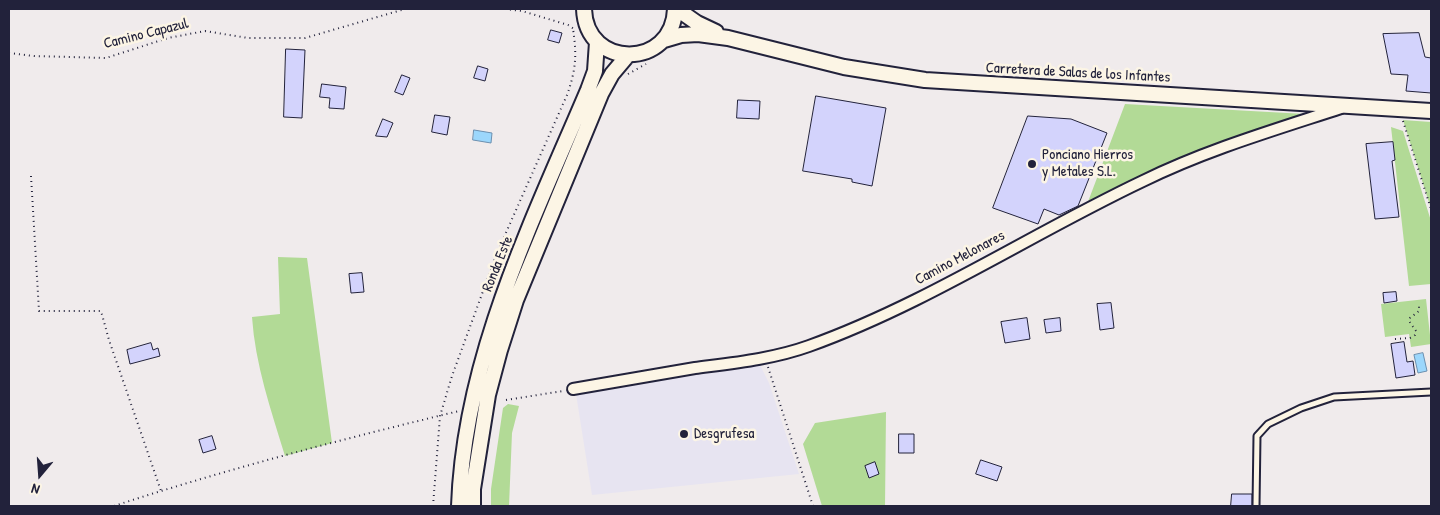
<!DOCTYPE html>
<html>
<head>
<meta charset="utf-8">
<style>
	body { margin:0 }
	#map { position:relative; width:1440px; height:515px; overflow:hidden; background:#f0ebec; font-family:"Patrick Hand",sans-serif }
	canvas { display:block }
	.frame { position:absolute; inset:0; border:10px solid #22223b; pointer-events:none }
	.north { position:absolute; left:15px; top:450px; width:50px; height:50px; -webkit-text-stroke:4px #fcf5e5; paint-order:stroke; rotate:198deg; font-size:14px; font-weight:700; line-height:20px; text-align:center; color:#22223b }
	.north::after { content:''; display:block; margin:auto; width:18px; height:22px; background:#22223b; clip-path:polygon(50% 0,100% 100%,50% 72%,0 100%) }
</style>
</head>
<body>
<div id="map">
<canvas width="1440" height="515"></canvas>
<div class="frame"></div>
<div class="north">N</div>
</div>
<script>
const g = document.querySelector('canvas').getContext('2d');
g.lineJoin = 'round';
function paint(path, color) { g.fillStyle = color; g.fill(path, 'evenodd'); }
function trace(path, color, width, dash) { g.strokeStyle = color; g.lineWidth = width; g.lineCap = dash ? 'butt' : 'round'; g.setLineDash(dash || []); g.stroke(path); }
function drawText(font, color, halo, rows, align = 'center') {
  g.font = font + ' "Patrick Hand",sans-serif'; g.lineWidth = 5; g.setLineDash([]); g.textBaseline = 'middle'; g.strokeStyle = halo; g.fillStyle = color; for (const [text, x, y, turn = 0] of rows) {
    g.save(); g.translate(x, y); g.rotate((+turn || 0) * Math.PI / 180); g.textAlign = isNaN(turn) ? turn : align; if (halo) g.strokeText(text, 0, 0); g.fillText(text, 0, 0); g.restore();
  }
}
paint(new Path2D(`
	M 760,365 L 769,383 L 799,474 L 592,495 L 576,394 Z`), '#e7e4f1');
paint(new Path2D(`
	M 1125,104 L 1305,114 L 1302,117 L 1086,207 Z
	M 1403,120 L 1431,122 L 1431,209 Z
	M 1391,127 L 1403,131 L 1431,221 L 1431,284 L 1409,286 Z
	M 278,257 L 307,258 L 332,443 L 285,456 C 271,410 255,364 252,317 L 280,314 Z
	M 1426,299 L 1431,344 L 1411,347 L 1409,334 L 1385,337 L 1381,304 Z
	M 508,404 L 519,406 L 512,433 L 509,506 L 491,506 L 491,489 L 503,408 Z
	M 886,412 L 885,506 L 822,506 L 803,444 L 815,423 Z`), '#b2da96');
const water = new Path2D(`
	M 474,130 L 492,133 L 491,143 L 473,140 Z
	M 1423,353 L 1427,371 L 1418,373 L 1414,355 Z`);
paint(water, '#9cd7fc');
trace(water, '#6b8faf', 1);
const building = new Path2D(`
	M 551,30 L 562,33 L 559,43 L 548,40 Z
	M 1419,33 L 1425,57 L 1431,58 L 1431,93 L 1406,91 L 1408,75 L 1391,74 L 1383,34 Z
	M 286,49 L 305,50 L 302,118 L 284,117 Z
	M 478,66 L 488,69 L 485,81 L 474,78 Z
	M 402,75 L 410,78 L 403,95 L 395,92 Z
	M 322,84 L 346,87 L 344,109 L 329,108 L 330,98 L 320,97 Z
	M 816,96 L 886,108 L 872,186 L 852,182 L 852,179 L 803,171 Z
	M 738,100 L 760,101 L 759,119 L 737,118 Z
	M 435,115 L 450,117 L 447,135 L 432,132 Z
	M 1028,116 L 1071,119 L 1107,133 L 1078,206 L 1059,215 L 1044,209 L 1038,224 L 993,208 Z
	M 383,119 L 393,123 L 387,137 L 376,136 Z
	M 1393,142 L 1395,160 L 1392,161 L 1399,217 L 1375,219 L 1366,144 Z
	M 362,273 L 364,292 L 351,293 L 349,274 Z
	M 1396,292 L 1397,301 L 1384,303 L 1383,293 Z
	M 1111,303 L 1114,328 L 1100,330 L 1097,304 Z
	M 1027,318 L 1030,339 L 1005,343 L 1001,322 Z
	M 1060,318 L 1061,331 L 1046,333 L 1044,320 Z
	M 1404,342 L 1407,362 L 1413,361 L 1415,375 L 1396,378 L 1391,344 Z
	M 151,343 L 153,350 L 158,348 L 160,356 L 130,364 L 127,350 Z
	M 899,434 L 914,434 L 914,453 L 899,453 Z
	M 212,436 L 216,449 L 203,453 L 199,440 Z
	M 981,460 L 1002,467 L 997,481 L 976,474 Z
	M 875,462 L 879,474 L 869,478 L 865,466 Z
	M 1232,494 L 1252,494 L 1252,506 L 1231,506 Z`);
paint(building, '#d3d3fc');
trace(building, '#22223b', 1);
const lane = new Path2D(`
	M 1256,506 L 1257,436 L 1268,424 L 1301,408 L 1334,397 L 1431,392`);
const street = new Path2D(`
	M 573,389 C 614,382 654,375 695,368 C 733,363 773,359 809,346 C 926,304 1031,234 1143,181 C 1206,150 1274,130 1341,108`);
const secondary = new Path2D(`
	M 584,9 C 586,70 673,69 675,9
	M 677,9 L 697,23 L 716,32
	M 664,40 L 681,35 L 698,34 L 728,38 L 844,67 L 925,80 L 1431,111
	M 459,506 C 464,359 531,224 588,90 L 595,71 L 597,42
	M 473,506 L 473,489 L 488,395 L 500,350 L 516,300 L 601,94 L 612,74 L 628,55`);
trace(lane, '#22223b', 9);
trace(street, '#22223b', 14);
trace(secondary, '#22223b', 18);
trace(new Path2D(`
	M 505,9 L 522,11 L 568,25 L 574,29
	M 9,53 L 34,56 L 106,58 L 168,38 L 205,31 L 248,38 L 305,38 L 405,9
	M 628,74 L 646,64
	M 1403,121 L 1431,209
	M 31,176 L 39,311 L 101,311 L 109,340 L 161,491
	M 1395,339 L 1410,338 L 1415,335 L 1416,331 L 1409,321 L 1410,318 L 1419,311 L 1419,305
	M 768,367 L 813,506
	M 506,400 L 563,391
	M 114,506 C 227,469 343,439 459,411
	M 433,506 L 440,416 L 452,376 L 497,253 L 567,95 C 576,70 577,55 573,29`), '#22223b', 2, [1, 4]);
trace(lane, '#fcf5e5', 5);
trace(street, '#fcf5e5', 10);
trace(secondary, '#fcf5e5', 14);
for (const [x, y, r, color] of [
	[1032,164,5,"#22223b"],
	[684,434,5,"#22223b"]
]) { const dot = new Path2D(); dot.arc(x, y, r, 0, 2 * Math.PI); g.fillStyle = color; g.fill(dot); trace(dot, '#fcf5e5', 2); }
drawText('15px', '#22223b', '#fcf5e5', [
	["Camino Capazul",146,34,-14],
	["Carretera de Salas de los Infantes",1078,73,3],
	["Camino Melonares",960,258,-28],
	["Ronda Este",498,264,-68]
]);
drawText('15px', '#22223b', '#fcf5e5', [
	["Ponciano Hierros",1042,155],
	["y Metales S.L.",1042,172],
	["Desgrufesa",694,434]
], 'left');
</script>
</body>
</html>
